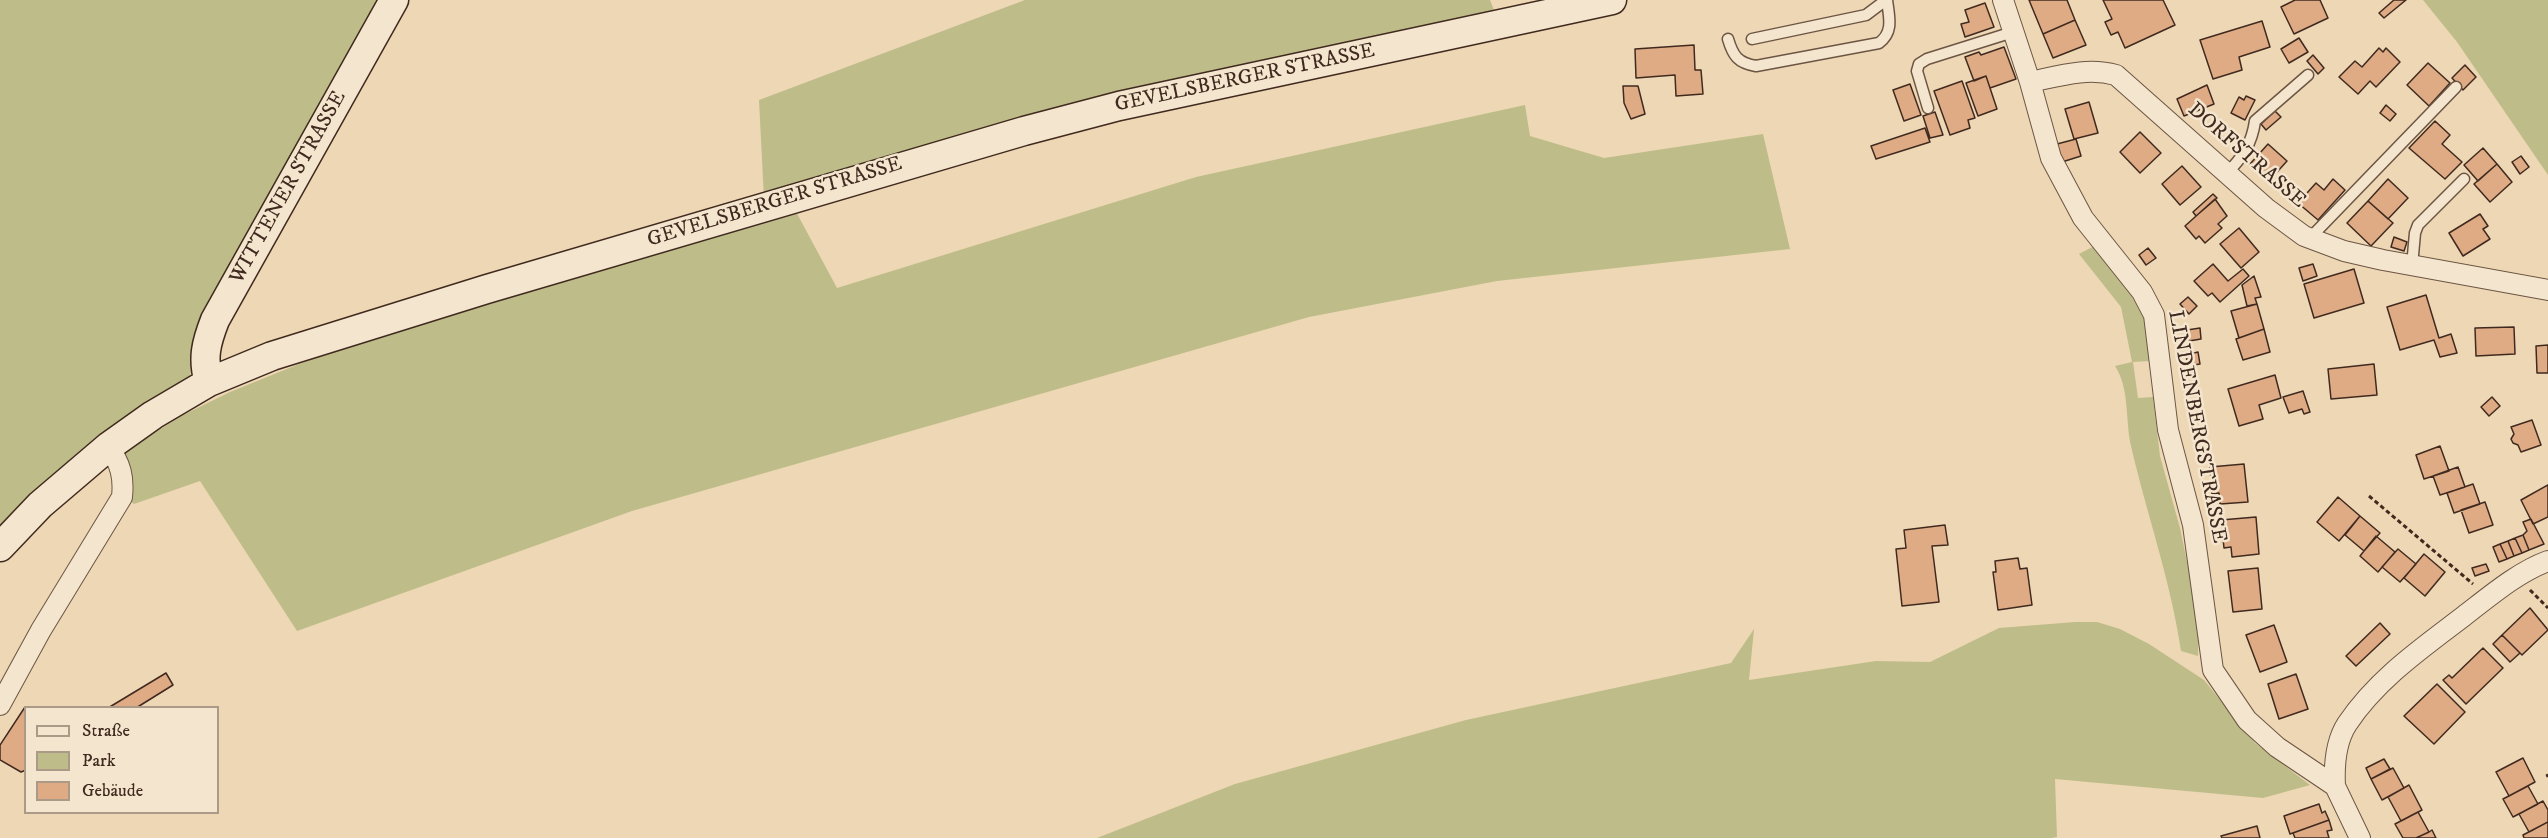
<!DOCTYPE html>
<html>
<head>
<meta charset="utf-8">
<style>
	body { margin:0 }
	#map { position:relative; width:2548px; height:838px; overflow:hidden; background:#eed7b4; font-family:"IM FELL DW Pica",serif }
	canvas { display:block }
	.legend { position:absolute; left:24px; top:706px; width:195px; height:108px; box-sizing:border-box; background:#f4e5ce; border:2px solid #ac9a88; margin:0; padding:8px 10px; list-style:none; font-size:18px; color:#402a1f }
	.legend li { display:flex; align-items:center; gap:12px; height:30px }
	.legend b { width:30px; border:2px solid #ac9a88 }
</style>
</head>
<body>
<div id="map">
<canvas width="2548" height="838"></canvas>
<ul class="legend">
<li><b style="height:8px;background:#f4e5ce"></b>Straße</li>
<li><b style="height:16px;background:#bebd89"></b>Park</li>
<li><b style="height:16px;background:#deab85"></b>Gebäude</li>
</ul>
</div>
<script>
const g = document.querySelector('canvas').getContext('2d');
g.lineJoin = 'round';
function paint(path, color) { g.fillStyle = color; g.fill(path, 'evenodd'); }
function trace(path, color, width, dash) { g.strokeStyle = color; g.lineWidth = width; g.lineCap = dash ? 'butt' : 'round'; g.setLineDash(dash || []); g.stroke(path); }
function drawText(font, color, halo, rows, align = 'center') {
  g.font = font + ' "IM FELL DW Pica",serif'; g.lineWidth = 5; g.setLineDash([]); g.textBaseline = 'middle'; g.strokeStyle = halo; g.fillStyle = color; for (const [text, x, y, turn = 0] of rows) {
    g.save(); g.translate(x, y); g.rotate((+turn || 0) * Math.PI / 180); g.textAlign = isNaN(turn) ? turn : align; if (halo) g.strokeText(text, 0, 0); g.fillText(text, 0, 0); g.restore();
  }
}
paint(new Path2D(`
	M 0,0 L 387,0 L 196,348 L 189,380 L 0,533 Z
	M 1025,0 L 1490,0 L 1497,18 L 764,199 L 759,100 Z
	M 2423,0 L 2548,0 L 2548,175 L 2457,42 Z
	M 1525,105 L 1530,136 L 1604,158 L 1763,134 L 1790,249 L 1497,281 L 1309,317 L 632,511 L 297,631 L 200,481 L 134,504 L 126,498 L 124,452 L 181,416 L 230,392 L 299,364 L 462,306 L 794,208 L 837,288 L 1196,177 Z
	M 2098,244 L 2145,311 L 2151,361 L 2133,362 L 2138,398 L 2153,397 L 2160,456 L 2180,528 L 2198,615 L 2198,656 L 2181,651 C 2171,582 2147,515 2131,446 C 2125,420 2130,389 2115,366 L 2132,362 L 2121,307 L 2079,254 Z
	M 2075,622 L 2097,622 L 2120,629 L 2149,644 L 2204,680 L 2255,743 L 2310,785 L 2263,798 L 2055,779 L 2057,837 L 2052,838 L 1097,838 L 1235,784 L 1466,720 L 1731,663 L 1754,629 L 1749,680 L 1876,661 L 1930,662 L 1999,628 Z`), '#bebd89');
const building = new Path2D(`
	M 2029,0 L 2067,0 L 2075,20 L 2043,34 Z
	M 2103,0 L 2163,0 L 2175,25 L 2125,48 L 2118,32 L 2111,35 L 2105,22 L 2112,19 Z
	M 2295,0 L 2320,0 L 2328,18 L 2294,34 L 2281,7 Z
	M 2394,0 L 2406,0 L 2384,18 L 2379,13 Z
	M 1985,3 L 1994,27 L 1965,37 L 1961,24 L 1969,22 L 1965,10 Z
	M 2075,20 L 2086,45 L 2053,58 L 2043,34 Z
	M 2262,21 L 2270,47 L 2239,57 L 2242,70 L 2213,79 L 2200,40 Z
	M 2299,38 L 2308,52 L 2289,63 L 2281,49 Z
	M 1694,45 L 1695,70 L 1701,70 L 1703,94 L 1676,96 L 1675,75 L 1636,78 L 1635,49 Z
	M 2004,47 L 2016,79 L 1990,88 L 1986,76 L 1974,81 L 1965,57 L 1979,52 L 1981,55 Z
	M 2379,48 L 2383,52 L 2386,48 L 2400,62 L 2376,87 L 2370,81 L 2358,94 L 2339,77 L 2355,61 L 2362,67 Z
	M 2313,55 L 2324,68 L 2318,74 L 2307,61 Z
	M 2428,63 L 2450,83 L 2429,106 L 2407,85 Z
	M 2465,65 L 2476,77 L 2463,90 L 2452,78 Z
	M 1986,76 L 1997,109 L 1978,116 L 1966,83 Z
	M 1962,81 L 1975,118 L 1968,120 L 1970,128 L 1950,135 L 1934,91 Z
	M 1910,84 L 1921,115 L 1904,121 L 1893,90 Z
	M 2207,85 L 2214,104 L 2184,116 L 2177,99 Z
	M 1623,86 L 1638,86 L 1645,114 L 1631,119 L 1624,103 Z
	M 2246,96 L 2255,100 L 2245,120 L 2231,113 L 2239,97 L 2244,100 Z
	M 2089,102 L 2098,133 L 2074,139 L 2065,109 Z
	M 2386,105 L 2396,114 L 2390,121 L 2380,113 Z
	M 2275,111 L 2281,117 L 2266,130 L 2261,124 Z
	M 1935,112 L 1943,135 L 1930,138 L 1923,116 Z
	M 2435,121 L 2450,135 L 2442,144 L 2462,162 L 2445,179 L 2409,148 Z
	M 1925,128 L 1930,142 L 1876,159 L 1871,146 Z
	M 2140,132 L 2161,153 L 2140,173 L 2120,152 Z
	M 2076,139 L 2081,156 L 2062,162 L 2057,144 Z
	M 2268,144 L 2287,161 L 2269,181 L 2250,164 Z
	M 2483,148 L 2497,164 L 2478,181 L 2464,165 Z
	M 2521,156 L 2529,167 L 2520,174 L 2512,162 Z
	M 2497,164 L 2512,182 L 2490,202 L 2474,184 Z
	M 2182,166 L 2201,187 L 2180,205 L 2162,184 Z
	M 2333,179 L 2345,190 L 2318,220 L 2298,203 L 2316,183 L 2324,190 Z
	M 2388,179 L 2408,198 L 2388,219 L 2368,201 Z
	M 2213,194 L 2217,198 L 2196,216 L 2193,212 Z
	M 2215,199 L 2227,216 L 2218,224 L 2222,228 L 2205,243 L 2199,236 L 2196,239 L 2185,226 Z
	M 2368,201 L 2393,223 L 2371,246 L 2347,223 Z
	M 2480,214 L 2488,226 L 2483,229 L 2490,239 L 2463,256 L 2449,233 Z
	M 2239,228 L 2259,252 L 2241,268 L 2220,244 Z
	M 2394,237 L 2407,242 L 2404,251 L 2391,247 Z
	M 2148,248 L 2156,258 L 2146,265 L 2139,255 Z
	M 2213,264 L 2228,281 L 2243,269 L 2249,276 L 2220,302 L 2212,293 L 2208,296 L 2194,281 Z
	M 2313,264 L 2317,276 L 2303,281 L 2299,268 Z
	M 2354,269 L 2364,303 L 2314,318 L 2304,284 Z
	M 2254,276 L 2261,297 L 2255,298 L 2257,304 L 2247,306 L 2242,285 Z
	M 2426,295 L 2439,338 L 2451,334 L 2457,353 L 2440,357 L 2434,340 L 2400,350 L 2387,307 Z
	M 2188,297 L 2197,306 L 2189,314 L 2180,304 Z
	M 2257,304 L 2264,329 L 2239,338 L 2231,311 Z
	M 2514,327 L 2515,354 L 2476,356 L 2475,328 Z
	M 2200,328 L 2201,339 L 2189,341 L 2187,330 Z
	M 2264,329 L 2270,352 L 2243,360 L 2236,339 Z
	M 2548,345 L 2548,373 L 2537,373 L 2536,346 Z
	M 2198,352 L 2200,364 L 2188,366 L 2186,355 Z
	M 2374,364 L 2377,395 L 2331,399 L 2328,369 Z
	M 2275,375 L 2281,398 L 2259,405 L 2263,419 L 2239,426 L 2228,389 Z
	M 2303,391 L 2310,412 L 2304,414 L 2302,409 L 2289,413 L 2283,397 Z
	M 2492,397 L 2500,406 L 2489,416 L 2481,407 Z
	M 2532,420 L 2541,445 L 2521,452 L 2518,445 L 2513,443 L 2511,439 L 2514,434 L 2511,427 Z
	M 2440,446 L 2449,471 L 2424,479 L 2416,455 Z
	M 2244,464 L 2248,502 L 2220,504 L 2219,493 L 2212,494 L 2210,467 Z
	M 2458,467 L 2465,487 L 2440,495 L 2433,476 Z
	M 2473,484 L 2480,504 L 2454,513 L 2447,493 Z
	M 2548,485 L 2548,517 L 2533,524 L 2521,500 Z
	M 2338,497 L 2360,516 L 2339,541 L 2317,522 Z
	M 2485,502 L 2493,525 L 2469,533 L 2461,510 Z
	M 2360,516 L 2380,533 L 2364,551 L 2345,535 Z
	M 2256,517 L 2259,554 L 2232,557 L 2231,547 L 2224,548 L 2221,520 Z
	M 2531,519 L 2544,544 L 2529,550 L 2523,535 L 2527,531 L 2523,522 Z
	M 1945,525 L 1948,545 L 1932,546 L 1939,602 L 1902,606 L 1896,549 L 1906,548 L 1904,530 Z
	M 2523,535 L 2529,550 L 2522,553 L 2515,538 Z
	M 2376,536 L 2395,552 L 2378,572 L 2360,556 Z
	M 2515,538 L 2522,553 L 2514,556 L 2508,541 Z
	M 2508,541 L 2514,556 L 2507,559 L 2500,544 Z
	M 2500,544 L 2507,559 L 2499,562 L 2493,547 Z
	M 2398,549 L 2416,564 L 2400,582 L 2382,567 Z
	M 2424,554 L 2445,572 L 2425,596 L 2404,578 Z
	M 2018,558 L 2020,569 L 2027,568 L 2032,605 L 1998,610 L 1993,572 L 1996,572 L 1995,561 Z
	M 2486,564 L 2489,571 L 2475,576 L 2472,568 Z
	M 2258,568 L 2262,609 L 2233,612 L 2228,571 Z
	M 2530,608 L 2548,630 L 2522,655 L 2502,635 Z
	M 2380,623 L 2390,634 L 2356,666 L 2346,656 Z
	M 2274,625 L 2287,662 L 2260,672 L 2246,635 Z
	M 2502,635 L 2520,653 L 2510,662 L 2493,644 Z
	M 2483,648 L 2503,668 L 2466,704 L 2443,680 L 2449,675 L 2452,678 Z
	M 166,673 L 173,685 L 136,708 L 108,708 Z
	M 2296,674 L 2308,709 L 2279,719 L 2268,684 Z
	M 2437,684 L 2465,712 L 2434,744 L 2404,716 Z
	M 25,707 L 26,770 L 21,772 L 0,760 L 0,745 Z
	M 2523,758 L 2535,782 L 2509,796 L 2496,772 Z
	M 2384,759 L 2390,769 L 2371,779 L 2366,768 Z
	M 2393,768 L 2404,788 L 2382,800 L 2371,779 Z
	M 2409,785 L 2422,810 L 2401,821 L 2388,797 Z
	M 2528,786 L 2538,804 L 2513,817 L 2503,799 Z
	M 2543,801 L 2548,810 L 2548,822 L 2529,832 L 2519,814 Z
	M 2319,804 L 2322,813 L 2325,811 L 2329,820 L 2290,834 L 2284,816 Z
	M 2418,812 L 2429,832 L 2416,838 L 2403,838 L 2395,824 Z
	M 2329,820 L 2332,830 L 2327,831 L 2329,838 L 2295,838 L 2293,833 Z
	M 2548,822 L 2548,838 L 2524,838 L 2523,835 Z
	M 2257,826 L 2260,838 L 2222,838 L 2221,836 Z
	M 2432,830 L 2436,838 L 2416,838 L 2429,832 Z`);
paint(building, '#deab85');
trace(building, '#402a1f', 1.5);
const service = new Path2D(`
	M 1728,39 C 1733,56 1738,63 1756,66 L 1879,43 C 1894,32 1889,17 1887,0
	M 1752,39 L 1866,15 L 1886,0
	M 1928,108 L 1917,71 L 1919,64 L 1927,59 L 2013,32
	M 2227,173 C 2243,157 2252,143 2255,121 L 2308,75
	M 2310,238 L 2456,87
	M 2412,266 L 2415,233 L 2418,225 L 2464,179`);
const minor = new Path2D(`
	M 2003,0 L 2030,82 L 2051,158 L 2083,218 L 2142,292 L 2154,315 L 2168,430 L 2193,525 L 2213,670 L 2247,720 L 2277,747 L 2335,786 L 2360,838
	M 2030,82 C 2059,76 2087,67 2116,75 L 2266,208 L 2304,236 L 2344,251 L 2383,260 L 2548,290
	M 0,705 L 41,630 L 122,497 C 124,478 121,463 108,447
	M 2335,786 C 2334,766 2336,741 2347,724 C 2377,679 2422,648 2464,616 C 2490,596 2518,572 2548,561`);
const secondary = new Path2D(`
	M 209,382 C 202,359 206,343 215,320 L 394,0
	M 0,547 L 40,505 L 108,447 L 153,415 L 209,382 L 272,356 L 487,289 L 1024,131 L 1119,106 L 1612,0`);
trace(service, '#6c5544', 13);
trace(minor, '#6c5544', 22);
trace(secondary, '#402a1f', 31);
trace(new Path2D(`
	M 2369,496 L 2473,584
	M 2530,590 L 2548,608
	M 2547,774 L 2548,777`), '#402a1f', 3, [4.5, 3]);
trace(service, '#f4e5ce', 10);
trace(minor, '#f4e5ce', 20);
trace(secondary, '#f4e5ce', 28);
drawText('21px', '#402a1f', '#f4e5ce', [
	["GEVELSBERGER STRASSE",1245,79,-12],
	["DORFSTRASSE",2246,156,41],
	["WITTENER STRASSE",289,188,-61],
	["GEVELSBERGER STRASSE",775,203,-17],
	["LINDENBERGSTRASSE",2196,427,79]
]);
</script>
</body>
</html>
